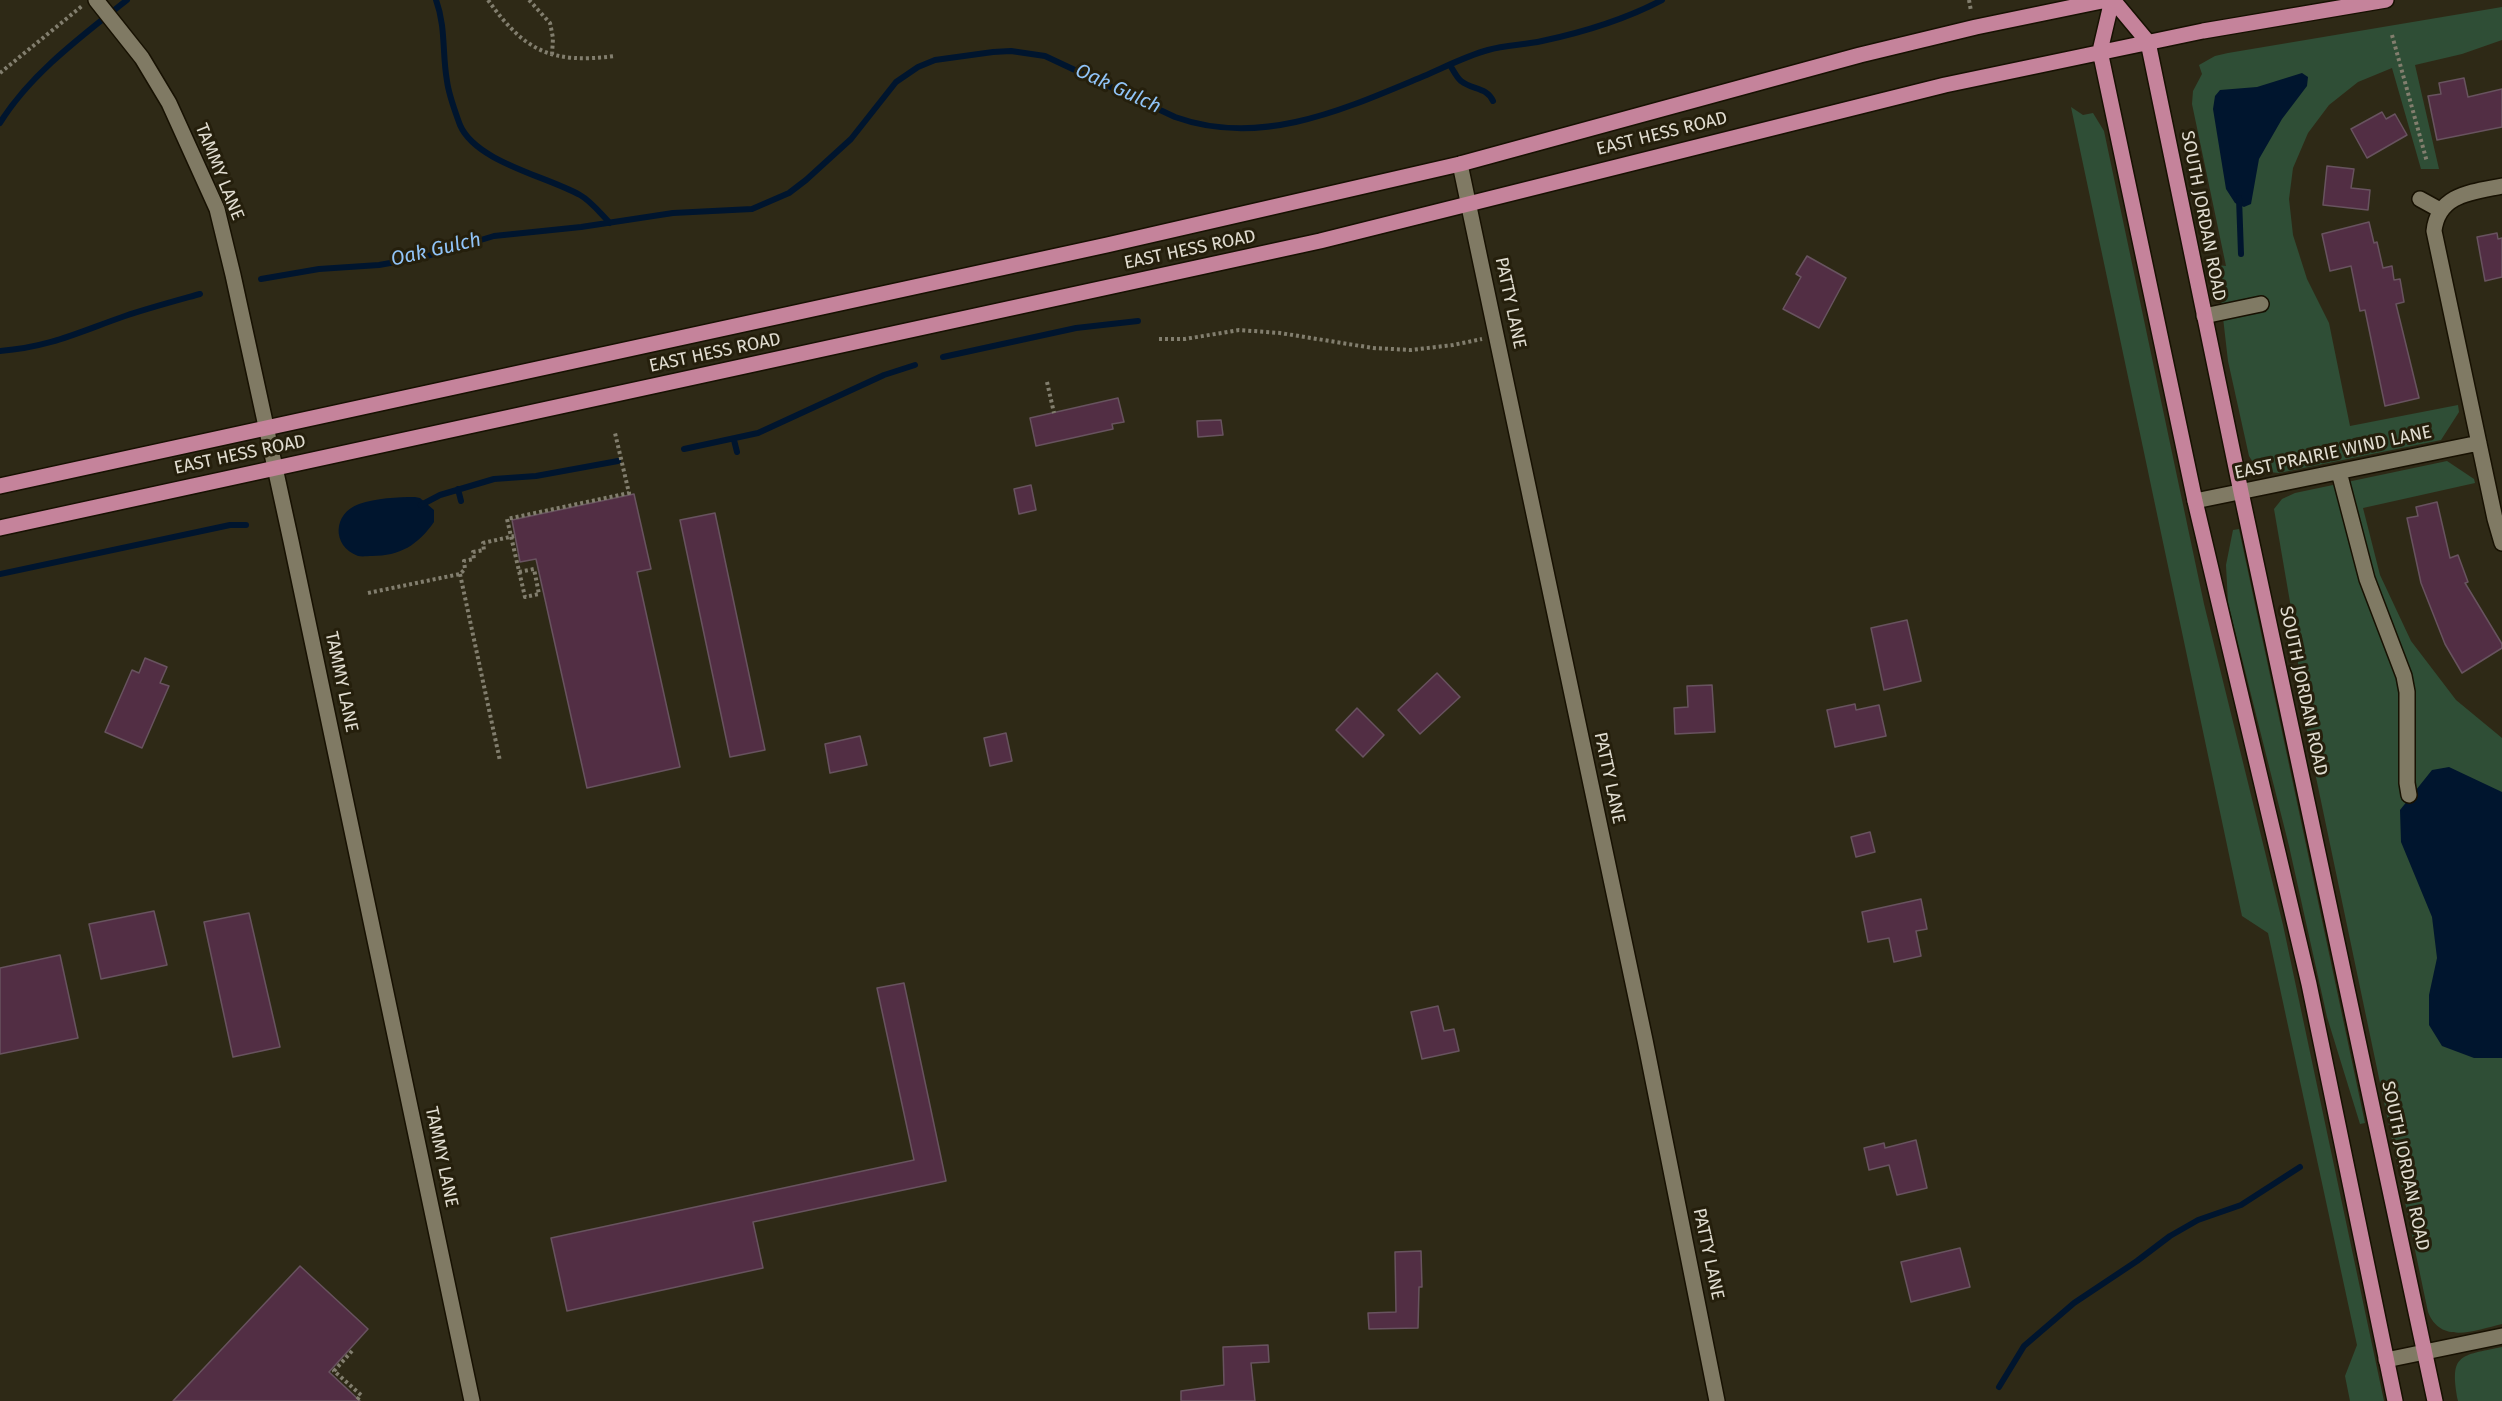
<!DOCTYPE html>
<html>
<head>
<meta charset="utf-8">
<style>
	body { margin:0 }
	canvas { display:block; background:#2e2916 }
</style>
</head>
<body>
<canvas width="2502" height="1401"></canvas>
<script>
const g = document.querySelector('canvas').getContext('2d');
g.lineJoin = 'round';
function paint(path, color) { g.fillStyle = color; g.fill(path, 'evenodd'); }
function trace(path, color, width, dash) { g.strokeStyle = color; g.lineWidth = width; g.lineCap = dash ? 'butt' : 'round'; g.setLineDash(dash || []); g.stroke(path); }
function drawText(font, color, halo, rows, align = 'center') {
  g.font = font + ' "Fira Sans",sans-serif'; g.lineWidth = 6; g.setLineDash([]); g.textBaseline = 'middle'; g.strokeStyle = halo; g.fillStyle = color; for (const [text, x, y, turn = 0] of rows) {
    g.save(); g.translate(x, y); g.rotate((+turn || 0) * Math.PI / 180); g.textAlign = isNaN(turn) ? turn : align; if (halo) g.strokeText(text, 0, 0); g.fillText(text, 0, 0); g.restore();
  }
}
paint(new Path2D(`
	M 2502,7 L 2502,40 L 2462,54 L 2415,65 L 2439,169 L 2421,169 L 2392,68 L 2358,82 L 2329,105 L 2308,133 L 2293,168 L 2289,199 L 2293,235 L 2307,279 L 2329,323 L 2350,426 L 2458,405 L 2459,412 L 2441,440 L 2279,473 C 2265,472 2256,468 2249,456 L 2228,361 L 2217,265 L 2226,266 L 2192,104 L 2193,91 L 2202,74 L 2199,65 L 2215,56 L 2228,53 Z
	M 2071,107 L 2083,115 L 2093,113 L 2104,131 L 2204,604 L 2283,925 L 2384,1401 L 2350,1401 L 2345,1376 L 2357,1345 L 2268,933 L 2242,916 Z
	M 2447,461 L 2474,479 L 2475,483 L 2363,508 L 2380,575 L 2411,641 L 2456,700 L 2502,738 L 2502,1324 C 2476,1330 2441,1345 2428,1312 L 2308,739 L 2290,602 L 2274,509 L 2282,499 L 2295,493 Z
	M 2239,529 L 2365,1123 L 2360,1124 L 2327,1017 L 2289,846 L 2228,603 L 2226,565 L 2233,530 Z
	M 2502,1347 L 2502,1401 L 2458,1401 C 2449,1353 2460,1356 2502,1347 Z`), '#2f4e36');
paint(new Path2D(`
	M 2302,73 L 2308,77 L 2307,86 L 2282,119 L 2259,159 L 2251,204 L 2244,207 L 2235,203 L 2226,189 L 2213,109 L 2215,96 L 2220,90 L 2257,87 Z
	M 415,497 L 420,498 L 434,510 L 434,522 C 418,545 400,556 372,556 C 368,556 362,557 358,556 C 331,546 333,513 359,504 C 376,498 397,497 415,497 Z
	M 2449,767 L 2502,792 L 2502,1058 L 2474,1058 L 2442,1046 L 2429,1025 L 2429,995 L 2437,958 L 2432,917 L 2401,842 L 2400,810 L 2432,770 Z`), '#00152e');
trace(new Path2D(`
	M 436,0 C 446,27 442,53 447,81 C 449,96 455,111 460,125 C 476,162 546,176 580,195 C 591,201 601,214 610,223
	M 1450,65 C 1453,70 1457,78 1461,81 C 1472,90 1487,87 1493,101
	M 0,123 C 30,74 83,35 127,0
	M 2239,198 L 2241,254
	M 261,279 L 319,269 L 379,265 L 424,257 L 494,236 L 581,227 L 673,213 L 752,209 L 789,193 L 806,180 L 851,139 L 896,82 L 918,67 L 935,60 L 993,52 L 1011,51 L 1045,56 L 1175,117 C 1261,148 1345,109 1424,76 C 1445,67 1466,56 1488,50 C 1505,45 1524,45 1542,41 C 1584,32 1624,20 1662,0
	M 0,351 C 50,347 79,332 125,316 C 149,308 175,301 200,294
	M 943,357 L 1076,328 L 1138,321
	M 734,440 L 737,452
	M 684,449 L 758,433 L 884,375 L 915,365
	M 458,489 L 461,501
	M 421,505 L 440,495 L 494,479 L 536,476 L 618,461
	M 0,574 L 230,525 L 246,525
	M 1999,1387 L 2024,1346 L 2074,1303 L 2137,1261 L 2170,1236 L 2198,1220 L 2241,1205 L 2300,1167`), '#00152e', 6);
const building = new Path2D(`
	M 2464,78 L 2468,97 L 2502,89 L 2502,127 L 2437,140 L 2428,96 L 2441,94 L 2439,83 Z
	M 2382,112 L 2386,119 L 2395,114 L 2407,135 L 2367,158 L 2351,129 Z
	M 2327,166 L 2354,169 L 2351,188 L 2370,190 L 2368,210 L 2323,205 Z
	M 2369,222 L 2374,243 L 2377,242 L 2383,268 L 2392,266 L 2394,280 L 2400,279 L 2404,302 L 2396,304 L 2419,398 L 2385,406 L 2365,310 L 2360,311 L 2351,266 L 2330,271 L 2322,234 Z
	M 2497,233 L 2498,239 L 2502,238 L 2502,277 L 2485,281 L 2477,237 Z
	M 1807,256 L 1846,278 L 1819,328 L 1783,309 L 1801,277 L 1796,274 Z
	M 1118,398 L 1124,422 L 1112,424 L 1113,429 L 1036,446 L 1030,418 Z
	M 1221,420 L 1223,435 L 1198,437 L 1197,421 Z
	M 1031,485 L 1036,510 L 1019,514 L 1014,489 Z
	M 634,494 L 651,569 L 637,572 L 680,767 L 587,788 L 536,559 L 520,562 L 512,520 Z
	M 2437,502 L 2450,558 L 2458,555 L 2468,582 L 2465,583 L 2502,644 L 2502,648 L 2462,673 L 2445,644 L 2421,583 L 2407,518 L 2418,516 L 2416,507 Z
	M 715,513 L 765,750 L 730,757 L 680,520 Z
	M 1907,620 L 1921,681 L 1884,690 L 1871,628 Z
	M 145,658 L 167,667 L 160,683 L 169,686 L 142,748 L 105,732 L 132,670 L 139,673 Z
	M 1437,673 L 1460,697 L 1420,734 L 1398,710 Z
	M 1712,685 L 1715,732 L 1675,734 L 1674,708 L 1688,707 L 1687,686 Z
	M 1855,704 L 1856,710 L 1879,705 L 1886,736 L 1835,747 L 1827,710 Z
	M 1357,708 L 1384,735 L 1363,757 L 1336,730 Z
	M 1006,733 L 1012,761 L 990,766 L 984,738 Z
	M 860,736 L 867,765 L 830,773 L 825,744 Z
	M 1870,832 L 1875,852 L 1856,857 L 1851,837 Z
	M 1921,899 L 1927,929 L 1916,931 L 1921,956 L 1894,962 L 1889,938 L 1868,942 L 1862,912 Z
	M 154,911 L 167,965 L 101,979 L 89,924 Z
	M 249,913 L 280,1047 L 233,1057 L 204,922 Z
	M 60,955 L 78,1038 L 0,1054 L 0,968 Z
	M 904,983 L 946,1181 L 753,1222 L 763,1268 L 567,1311 L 551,1238 L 914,1160 L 877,988 Z
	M 1438,1006 L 1444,1031 L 1454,1029 L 1459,1051 L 1422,1059 L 1411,1012 Z
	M 1916,1140 L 1927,1188 L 1897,1195 L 1889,1165 L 1869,1170 L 1864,1148 L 1884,1143 L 1885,1148 Z
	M 1960,1248 L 1970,1287 L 1911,1302 L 1901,1262 Z
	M 1421,1251 L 1422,1287 L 1419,1287 L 1418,1328 L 1369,1329 L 1368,1313 L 1396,1312 L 1395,1252 Z
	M 300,1266 L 368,1329 L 329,1372 L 360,1401 L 173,1401 Z
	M 1268,1345 L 1269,1362 L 1251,1363 L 1255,1401 L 1181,1401 L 1181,1391 L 1224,1385 L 1223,1347 Z`);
paint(building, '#522e44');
trace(building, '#68535f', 1.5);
const minor = new Path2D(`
	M 96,0 L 142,58 L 169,103 L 217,209 L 233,275 L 291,541 L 472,1401
	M 1460,164 L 1645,1040 L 1717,1401
	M 2502,186 C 2472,192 2438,194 2434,231 L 2495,519 L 2502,543
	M 2420,199 L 2440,210
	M 2204,316 L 2261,304
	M 2339,472 L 2367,579 L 2404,676 L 2407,692 L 2407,783 L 2409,795
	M 2195,501 L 2479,443
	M 2386,1360 L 2502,1336`);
const major = new Path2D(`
	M 2112,0 L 2100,51 L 2195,501 L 2309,984 L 2395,1401
	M 2113,0 L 2148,42 L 2241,492 L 2435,1401
	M 0,486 L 1107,245 L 1460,164 L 1860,55 L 1976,27 L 2107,0
	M 0,528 L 1320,241 L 1945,85 L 2203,31 L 2386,0`);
trace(minor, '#171102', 18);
trace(major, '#171102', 18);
trace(new Path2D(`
	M 488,0 C 525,52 552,64 615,56
	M 529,0 L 550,23 L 553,38 L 552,55
	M 1969,0 L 1971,11
	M 2392,35 L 2427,162
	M 0,73 L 82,6
	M 1159,339 L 1185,339 L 1239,330 L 1280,333 L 1373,348 L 1411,350 L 1453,345 L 1482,339
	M 1047,382 L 1054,413
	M 519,572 L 534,569 L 539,594 L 525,597 L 507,519 L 629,493 L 615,433
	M 460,574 L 500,761
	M 368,593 L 460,574 L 465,569 L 464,561 L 474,559 L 473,552 L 484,550 L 483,543 L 514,536
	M 352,1351 L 334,1371 L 361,1395 L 356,1401`), '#827e6e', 4, [3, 3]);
trace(minor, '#807a64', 15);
trace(major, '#c5839b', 15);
drawText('18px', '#e1ddd1', '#251f0c', [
	["EAST HESS ROAD",1662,134,-14],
	["TAMMY LANE",219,172,68],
	["SOUTH JORDAN ROAD",2203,216,79],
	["EAST HESS ROAD",1190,250,-12],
	["PATTY LANE",1510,303,78],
	["EAST HESS ROAD",715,353,-12],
	["EAST PRAIRIE WIND LANE",2333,453,-12],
	["EAST HESS ROAD",240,455,-12],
	["TAMMY LANE",341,682,78],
	["SOUTH JORDAN ROAD",2303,691,78],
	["PATTY LANE",1609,778,78],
	["TAMMY LANE",441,1157,78],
	["SOUTH JORDAN ROAD",2405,1166,78],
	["PATTY LANE",1708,1254,78]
]);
drawText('italic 20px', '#91c4f8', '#251f0c', [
	["Oak Gulch",1118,89,25],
	["Oak Gulch",436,250,-13]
]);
</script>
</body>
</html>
